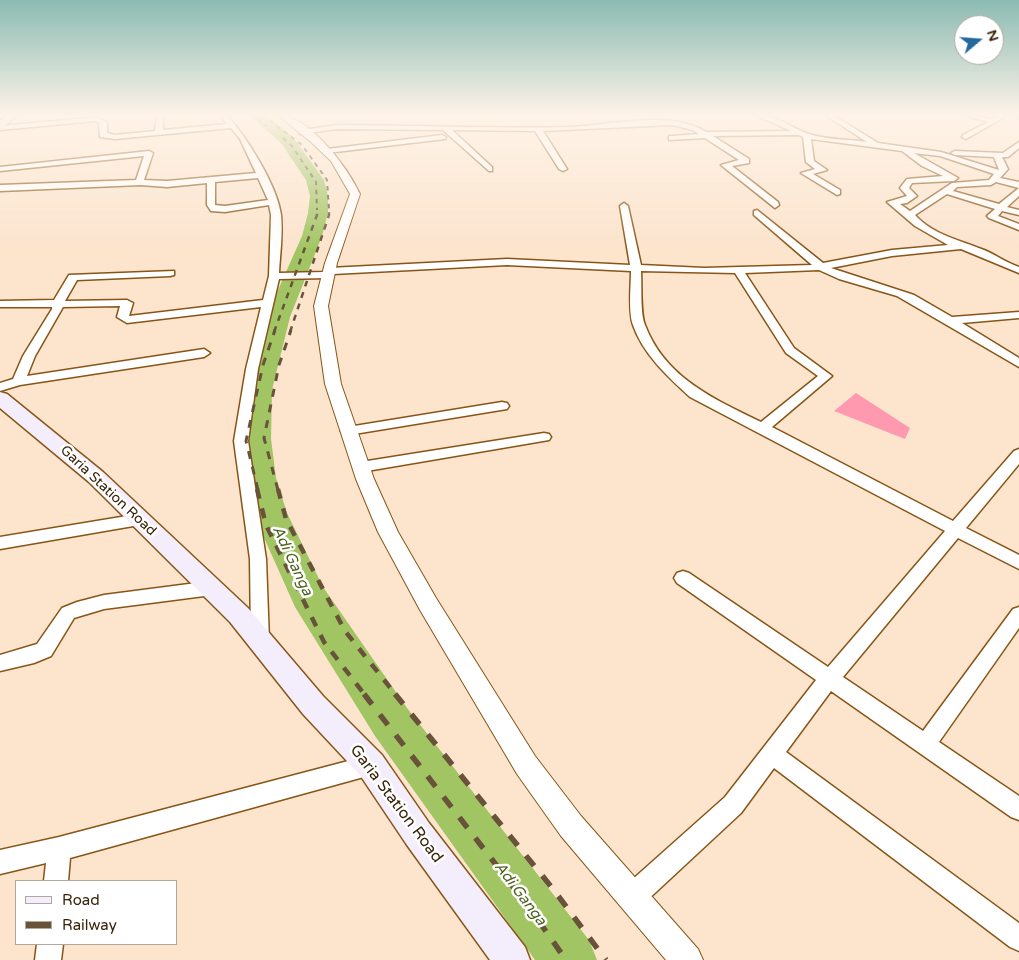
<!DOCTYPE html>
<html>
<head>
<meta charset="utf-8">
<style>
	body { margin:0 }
	#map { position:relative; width:1019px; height:960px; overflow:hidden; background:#fce4cd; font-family:"Varela Round",sans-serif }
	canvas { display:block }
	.legend { position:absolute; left:15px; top:880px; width:162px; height:65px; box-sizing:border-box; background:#fff; border:1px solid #b0a79d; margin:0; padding:6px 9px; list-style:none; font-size:15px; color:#39230a }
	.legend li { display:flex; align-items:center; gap:10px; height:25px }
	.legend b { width:25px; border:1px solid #b0a79d }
	.north { position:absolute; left:954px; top:15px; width:50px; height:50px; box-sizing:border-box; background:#fff; border:1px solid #b0a79d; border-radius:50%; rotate:72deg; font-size:14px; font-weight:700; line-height:20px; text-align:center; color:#39230a }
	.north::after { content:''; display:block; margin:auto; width:18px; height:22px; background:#24699e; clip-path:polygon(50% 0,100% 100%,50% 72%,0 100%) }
</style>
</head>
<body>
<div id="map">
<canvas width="1019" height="960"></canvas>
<ul class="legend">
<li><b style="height:6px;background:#f4eefc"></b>Road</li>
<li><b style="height:6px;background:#685239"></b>Railway</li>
</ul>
<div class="north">N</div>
</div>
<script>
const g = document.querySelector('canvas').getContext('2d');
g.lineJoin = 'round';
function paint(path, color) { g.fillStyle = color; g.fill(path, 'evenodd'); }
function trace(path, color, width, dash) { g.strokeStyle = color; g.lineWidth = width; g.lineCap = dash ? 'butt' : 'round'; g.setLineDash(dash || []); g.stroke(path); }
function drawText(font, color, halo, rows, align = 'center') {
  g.font = font + ' "Varela Round",sans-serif'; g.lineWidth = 5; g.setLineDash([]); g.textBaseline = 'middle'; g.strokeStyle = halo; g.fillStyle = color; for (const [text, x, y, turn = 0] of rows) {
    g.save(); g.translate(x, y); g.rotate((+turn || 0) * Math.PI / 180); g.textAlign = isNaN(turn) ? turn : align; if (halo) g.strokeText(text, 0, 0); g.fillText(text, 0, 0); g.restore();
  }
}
paint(new Path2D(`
	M 856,393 L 910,428 L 905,439 L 834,411 Z`), '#ff99b0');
paint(new Path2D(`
	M 249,115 L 266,115 L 293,137 L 324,180 L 328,196 L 328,213 L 322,236 L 290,317 L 272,390 L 271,439 L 276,478 L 287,513 L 323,587 L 407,708 L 589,940 L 597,960 L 535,960 L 375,736 L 295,607 L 253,513 L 244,478 L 241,439 L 244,390 L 266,317 L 302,236 L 308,213 L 310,196 L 306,180 L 281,143 Z`), '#a1c563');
const minor = new Path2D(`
	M 157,115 L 163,115 L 163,130 L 227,124 L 220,115 L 227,115 C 247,138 277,185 281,215 C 283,233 280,254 279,273 L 324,272 L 325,269 L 329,268 L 507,259 L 630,265 L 620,206 L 624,203 L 628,206 L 641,265 L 704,268 L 812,265 L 754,215 L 754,211 L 757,210 L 823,263 L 892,250 L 948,245 L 915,226 L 887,202 L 907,196 L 900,188 L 907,179 L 943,176 L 922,166 L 902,151 L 811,139 L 814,161 L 827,170 L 813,174 L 840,190 L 840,194 L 837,195 L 801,173 L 815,169 L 806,162 L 803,137 L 799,135 L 713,136 L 749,159 L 749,163 L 732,166 L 778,202 L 779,205 L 775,208 L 721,165 L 739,160 L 705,138 L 669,140 L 669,136 L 672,136 L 699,134 L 693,130 L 672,125 L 543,131 L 567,169 L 563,171 L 559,169 L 535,131 L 452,130 L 492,167 L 492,171 L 489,171 L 443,130 L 337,129 L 300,134 L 300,130 L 303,130 L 337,125 C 414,125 492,129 568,127 C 609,126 670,109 706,132 L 791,131 L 755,115 C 779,115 788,127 809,134 C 826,140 848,139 867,142 L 825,115 L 833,115 L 878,143 L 941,152 L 999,170 L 994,157 L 955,155 L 951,153 L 955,151 L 1003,153 L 1019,142 L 1019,148 L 1008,157 L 1002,157 L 1008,169 L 1000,178 L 1019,182 L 1019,188 L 996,182 L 991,185 L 957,187 L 953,191 L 999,204 L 1019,188 L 1019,196 L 1007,207 L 1019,210 L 1019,215 L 1002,211 L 998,216 L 1019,224 L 1019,230 L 989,218 L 987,216 L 995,209 L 947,194 L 915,215 C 933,235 960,240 984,250 C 996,255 1007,263 1019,267 L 1019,273 L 961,249 L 892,256 L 831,268 L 914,295 L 952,317 L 1019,312 L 1019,318 L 962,323 L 1019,358 L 1019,367 L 897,296 L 839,279 L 819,270 L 745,273 L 794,348 L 832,376 L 772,427 L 953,521 L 1014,451 L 1019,449 L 1019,464 L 966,528 L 1019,555 L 1019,569 L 958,538 L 843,677 L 923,731 L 1013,609 L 1019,607 L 1019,628 L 939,742 L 1019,796 L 1019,820 L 1011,817 L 831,691 L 786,752 L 1019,923 L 1019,951 L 1010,947 L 774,768 L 741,813 L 642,905 L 633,908 L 624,905 L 621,896 L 624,887 L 725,797 L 816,680 L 677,583 L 674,578 L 677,573 L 683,571 L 689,573 L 828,667 L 945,531 L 690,397 C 668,377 643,354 633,325 C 628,312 631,285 631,271 L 507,265 L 333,274 L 332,277 L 328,278 L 279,279 L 258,369 L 248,441 L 266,559 L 269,641 L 267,647 L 260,649 L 253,647 L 251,641 L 250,559 L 234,441 L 246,369 L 261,307 L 127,323 L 117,317 L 120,306 L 63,307 L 35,356 L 27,376 L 204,349 L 210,353 L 204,357 L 20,385 L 0,391 L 0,383 L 13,379 L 23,356 L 52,309 L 52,307 L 0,307 L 0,301 L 54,300 L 69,275 L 174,271 L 174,275 L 170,276 L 77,280 L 65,301 L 127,300 L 133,303 L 129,316 L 263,300 L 269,276 L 271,215 L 269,205 L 225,212 L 211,211 L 207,205 L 207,183 L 167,187 L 141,185 L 0,191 L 0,185 L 136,180 L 144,156 L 0,171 L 0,167 L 149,151 L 153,153 L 144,180 L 167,181 L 256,173 L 240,139 L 231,128 L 115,139 L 100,137 L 99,123 L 96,121 L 0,130 L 0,126 L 97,117 L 107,122 L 107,133 L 115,135 L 155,131 ZM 914,153 L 940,156 L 994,174 L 989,180 L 952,183 L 910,211 L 900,204 L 907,203 L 917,196 L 909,188 L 912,183 L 954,181 L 958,178 ZM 258,178 L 268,200 L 225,206 L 215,205 L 215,182 ZM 641,271 L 735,273 L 786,353 L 818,376 L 761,422 C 714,399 665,378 645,325 C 640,313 642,285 641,271 Z
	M 963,115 L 993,119 L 1000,115 L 1008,115 L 966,139 L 962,137 L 963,135 L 988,122 Z
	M 1014,115 L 1019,115 L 1019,118 Z
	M 442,135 L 446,137 L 445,139 L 327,153 L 323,151 L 327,149 Z
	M 502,402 L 507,403 L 509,406 L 507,409 L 348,435 L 341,431 L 348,427 Z
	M 544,433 L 549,434 L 551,437 L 549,440 L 361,472 L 354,467 L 361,462 Z
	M 139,514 L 145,516 L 147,520 L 145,524 L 0,549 L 0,537 Z
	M 212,581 L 218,583 L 221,588 L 218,593 L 212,595 L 104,609 L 74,618 L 51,656 L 34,663 L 0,671 L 0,655 L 37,644 L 62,608 L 77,602 L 104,595 Z
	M 371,755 L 379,758 L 382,765 L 379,772 L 371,775 L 70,858 L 68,881 L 44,881 L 46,863 L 0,874 L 0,850 L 59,837 Z
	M 37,944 L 63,944 L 61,960 L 35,960 Z`);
const tertiary = new Path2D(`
	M 278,115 C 309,115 348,168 360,194 L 337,263 L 328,306 L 341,384 L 374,479 L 398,532 L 436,598 L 535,756 L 581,816 L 698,949 L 703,960 L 666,960 L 561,836 L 517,774 L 420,610 L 378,532 L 356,479 L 325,384 L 314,306 L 325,263 L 350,194 L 331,161 L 311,142 Z`);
const secondary = new Path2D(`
	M 6,115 L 17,115 L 0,130 L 0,121 Z
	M 0,392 L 7,394 L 103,472 L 248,608 L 323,696 L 382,755 L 429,823 L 525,947 L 530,960 L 490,960 L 407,845 L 360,775 L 303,714 L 230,622 L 89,482 L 0,408 Z`);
trace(minor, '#885516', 3);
trace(tertiary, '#885516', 2);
trace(secondary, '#885516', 3);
paint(minor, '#fff');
paint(tertiary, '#fff');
paint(secondary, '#f4eefc');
trace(new Path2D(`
	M 250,115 L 267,126
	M 262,115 L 302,145 L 327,180 L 329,210
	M 283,138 L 292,146 L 316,182 L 317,210`), '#685239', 2, [4.5, 4.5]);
trace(new Path2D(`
	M 274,332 L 317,215 L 317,209
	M 290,332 L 329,215 L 329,209`), '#685239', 2.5, [6, 6]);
trace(new Path2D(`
	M 258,490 L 246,441 L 263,365 L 275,330
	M 278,490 L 264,438 L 279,365 L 291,330`), '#685239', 3, [8, 8]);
trace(new Path2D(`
	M 257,489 L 266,525 L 324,642 L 365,695
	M 278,489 L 286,519 L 345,631 L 396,695`), '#685239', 4.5, [10, 10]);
trace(new Path2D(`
	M 364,694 L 531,910 L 566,960
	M 395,694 L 553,889 L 606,960`), '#685239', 5.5, [13, 13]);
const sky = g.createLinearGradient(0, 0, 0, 250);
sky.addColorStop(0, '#8bbbb3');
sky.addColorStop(0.46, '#fef3e8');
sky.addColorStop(1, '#fef3e800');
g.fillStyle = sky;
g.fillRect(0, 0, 1019, 250);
drawText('14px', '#39230a', '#fff', [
	["Garia Station Road",108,491,43]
]);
drawText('italic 15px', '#4a611d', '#fff', [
	["Adi Ganga",292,561,65],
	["Adi Ganga",520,894,53]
]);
drawText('16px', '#39230a', '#fff', [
	["Garia Station Road",396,804,53]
]);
</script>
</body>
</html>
